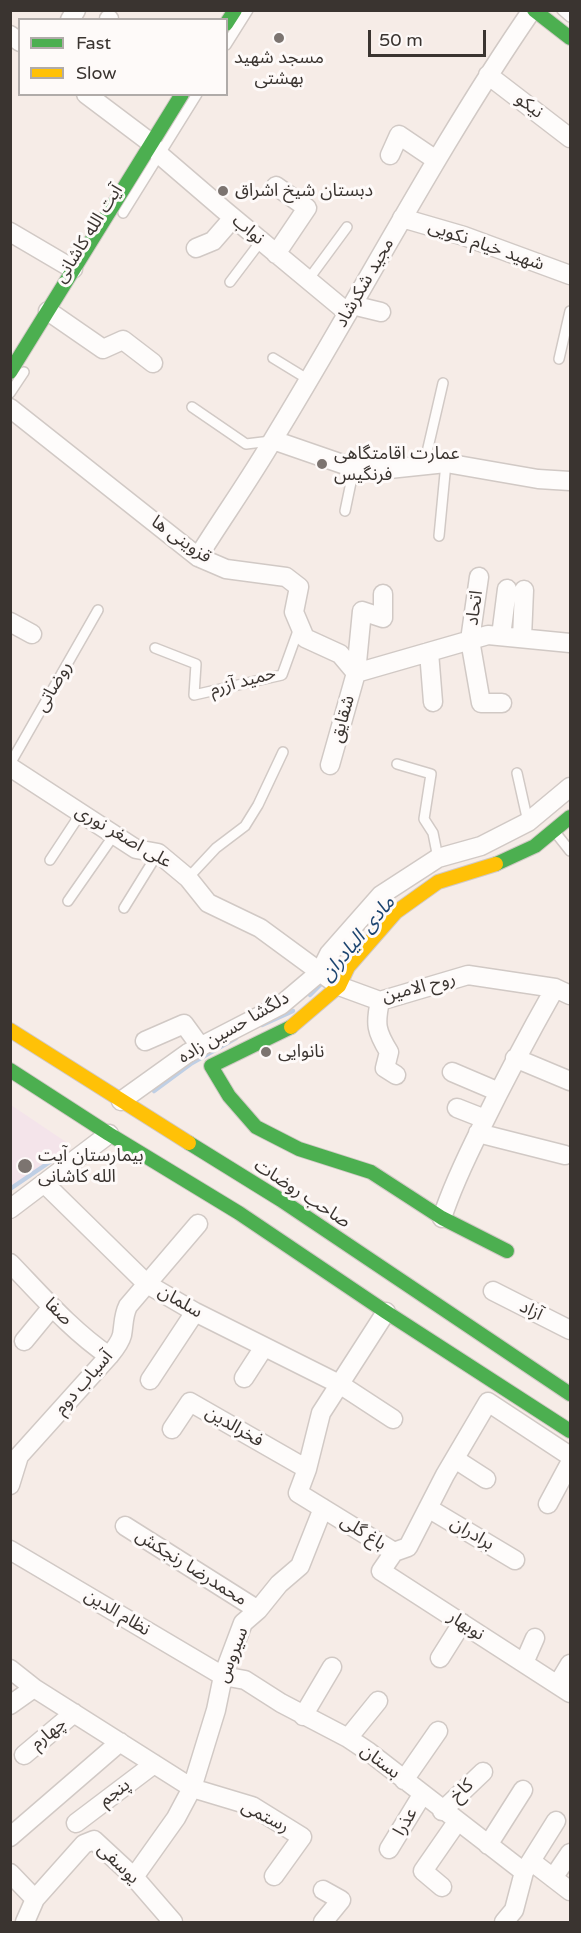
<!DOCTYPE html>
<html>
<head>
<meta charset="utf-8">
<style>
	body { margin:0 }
	#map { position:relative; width:581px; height:1933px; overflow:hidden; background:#f6ece7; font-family:"Varela Round",sans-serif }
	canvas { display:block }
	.frame { position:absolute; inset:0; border:12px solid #3a3430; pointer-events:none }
	.legend { position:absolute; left:18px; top:18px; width:210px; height:78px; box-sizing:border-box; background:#fefaf9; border:2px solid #b0aba9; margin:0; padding:8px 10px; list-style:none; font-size:18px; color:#3a3430 }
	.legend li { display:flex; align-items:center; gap:12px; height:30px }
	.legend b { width:30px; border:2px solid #b0aba9 }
	.scale { position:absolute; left:368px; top:30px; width:118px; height:27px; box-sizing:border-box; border:3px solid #3a3430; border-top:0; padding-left:8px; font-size:18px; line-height:21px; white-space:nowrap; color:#3a3430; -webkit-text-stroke:4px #fefaf9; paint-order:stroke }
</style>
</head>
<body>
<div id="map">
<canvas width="581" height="1933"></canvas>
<div class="frame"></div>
<ul class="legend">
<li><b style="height:8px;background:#4caf50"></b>Fast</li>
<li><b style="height:8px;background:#ffc107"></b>Slow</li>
</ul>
<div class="scale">50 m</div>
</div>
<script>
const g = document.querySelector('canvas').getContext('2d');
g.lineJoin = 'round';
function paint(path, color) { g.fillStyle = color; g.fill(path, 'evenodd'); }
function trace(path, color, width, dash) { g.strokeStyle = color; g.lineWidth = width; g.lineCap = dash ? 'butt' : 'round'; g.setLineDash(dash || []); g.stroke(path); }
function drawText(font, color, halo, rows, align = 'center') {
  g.font = font + ' "Varela Round","Noto Sans Arabic",sans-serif'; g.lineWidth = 6; g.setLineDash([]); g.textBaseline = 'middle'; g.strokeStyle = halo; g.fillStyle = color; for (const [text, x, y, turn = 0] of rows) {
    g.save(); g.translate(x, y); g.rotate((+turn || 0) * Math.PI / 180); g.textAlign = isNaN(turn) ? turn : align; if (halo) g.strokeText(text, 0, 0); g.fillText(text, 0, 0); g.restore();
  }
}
paint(new Path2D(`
	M 11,1105 L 69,1144 L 11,1189 Z`), '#f4e4ea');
trace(new Path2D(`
	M 371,922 L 388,900
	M 310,995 L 325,980
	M 262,1025 L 293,1011
	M 154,1091 L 192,1063 L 236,1038
	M 10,1189 L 63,1153`), '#bfcfe5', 4.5);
const lane = new Path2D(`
	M 562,10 L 570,17
	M 226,45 L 248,10
	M 123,213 L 197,94
	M 308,280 L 347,227
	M 230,282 L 261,241
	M 273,358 L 309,380
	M 559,359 L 570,311
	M 10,393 L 24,372
	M 192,407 L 246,444 L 271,441
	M 424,465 L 443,383
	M 345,511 L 354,468
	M 439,536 L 446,463
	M 155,648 L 196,664 L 194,695 L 282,675 L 299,628
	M 10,764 L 98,610
	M 397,764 L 431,774 L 424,819 L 433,833 L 438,858
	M 517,773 L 528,822
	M 555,832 L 570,851
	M 50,860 L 81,813
	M 188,878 L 216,848 L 245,826 L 258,805 L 283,752
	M 68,901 L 114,835
	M 124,908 L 158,853`);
const street = new Path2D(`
	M 109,19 L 109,20
	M 70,20 L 76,10
	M 10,35 L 20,42
	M 488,75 L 570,138
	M 86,94 L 151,143 L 160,155 L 224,210 L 348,313
	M 390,155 L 399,135 L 436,160
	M 276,186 L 307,208 L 276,254
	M 402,218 L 464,236 L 570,275
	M 10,232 L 73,269
	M 196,248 L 213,241 L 233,218
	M 352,305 L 381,312
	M 48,311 L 103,349 L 123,340 L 153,363
	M 10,408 L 198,557 L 226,569 L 286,577 L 299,587 L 294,612 L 305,638 L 340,654 L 356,673 L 488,635 L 570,643
	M 273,440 L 354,468 L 389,469 L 446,463 L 538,479 L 570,481
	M 198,557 C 223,517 250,479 274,438 C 361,296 437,148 532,10
	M 479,577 L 470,640 L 481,703 L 502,703
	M 10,622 L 32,634
	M 501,636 L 507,589
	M 522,638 L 524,590
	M 429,652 L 433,702
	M 330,765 L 356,673 L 362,611 L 383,618 L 383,594
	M 10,767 L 136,849 L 158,853 L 188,878 L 208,903 L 260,928 L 339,986 L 380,1001 L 468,975 L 555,988 L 570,995
	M 380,1001 C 375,1024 376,1031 389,1052 L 385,1068 L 396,1075
	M 145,1041 L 184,1024 L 200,1046
	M 515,1058 L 570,1081
	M 452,1072 L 499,1092
	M 121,1101 L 188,1053 L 281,1005 L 320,972 L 329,954 L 381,895 L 438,858 L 481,846 L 528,822 L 570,787
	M 457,1108 L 485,1119
	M 478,1133 L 565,1155
	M 45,1184 L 147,1284 L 195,1312 L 341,1385 L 393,1419
	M 10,1209 L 109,1134
	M 442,1218 C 452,1187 466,1158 481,1128 C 504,1081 529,1034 555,988
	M 10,1263 C 41,1295 72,1331 109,1356
	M 493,1291 L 570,1330
	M 386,1312 L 321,1413 L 307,1469 L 298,1493 L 394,1552 L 408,1547 L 445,1475 L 488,1402 L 570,1456
	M 24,1341 L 52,1307
	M 244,1378 L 264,1347
	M 150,1380 L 195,1312
	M 172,1429 L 190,1402 L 307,1469
	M 455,1459 L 486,1479
	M 10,1485 L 19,1456 L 109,1356 C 114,1350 120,1343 122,1335 C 124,1324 123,1316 128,1306 L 198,1224
	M 548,1504 L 570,1463
	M 428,1508 L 515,1560
	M 125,1526 L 258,1610
	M 10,1550 L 223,1676 L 245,1680 L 281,1703 L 348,1738 L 369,1752 L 524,1872
	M 394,1552 L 381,1571 L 570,1693
	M 440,1658 L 462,1623
	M 524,1663 L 535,1638
	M 10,1669 L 34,1688 L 192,1788 L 252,1806 L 302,1837 L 274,1876
	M 558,1684 L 570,1664
	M 10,1705 L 34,1688
	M 303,1716 L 332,1667
	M 348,1738 L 378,1701
	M 24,1755 L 74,1713
	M 404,1780 L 438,1731
	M 442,1811 L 483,1772
	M 76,1823 L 154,1764
	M 10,1837 L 120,1742
	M 488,1845 L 523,1790
	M 389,1849 L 422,1795
	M 531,1861 L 570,1891
	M 10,1873 L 35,1899
	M 134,1877 L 176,1818 L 192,1788 L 216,1710 L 223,1676 L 243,1623 L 258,1610 L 279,1584 L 300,1566 L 323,1508
	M 553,1878 L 570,1853
	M 442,1887 L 423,1871 L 457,1822
	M 323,1890 L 341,1900 L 323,1922
	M 25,1922 L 35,1899 L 84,1844 L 94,1840 L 134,1877 L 173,1922
	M 504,1922 L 514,1910 L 524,1872 L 556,1821`);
const fast = new Path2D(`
	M 534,10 L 570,38
	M 226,24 L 235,10
	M 10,372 L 182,94
	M 496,864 L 535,846 L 570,817
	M 291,1027 L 211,1066 L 229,1096 L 256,1127 L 299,1149 L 371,1172 L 442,1218 L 507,1251
	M 10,1070 L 109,1134 L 239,1213 L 386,1312 L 570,1431
	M 189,1143 L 281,1200 L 570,1394`);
const slow = new Path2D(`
	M 291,1027 L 339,986 L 348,967 L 396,912 L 438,882 L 496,864
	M 10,1030 L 189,1143`);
trace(lane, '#d1c9c5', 12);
trace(street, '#d1c9c5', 21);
trace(fast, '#d1c9c5', 16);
trace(slow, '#d1c9c5', 16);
trace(lane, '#fefcfb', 9);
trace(street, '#fefcfb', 18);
trace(fast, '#4caf50', 14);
trace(slow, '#ffc107', 14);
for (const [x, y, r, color] of [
	[279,38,6,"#7c7470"],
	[223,191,6,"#7c7470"],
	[322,464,6,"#7c7470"],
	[266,1052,6,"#7c7470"],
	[25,1166,8,"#7c7470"]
]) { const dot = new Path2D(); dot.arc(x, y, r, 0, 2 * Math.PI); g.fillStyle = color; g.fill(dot); trace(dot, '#fefaf9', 2); }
drawText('18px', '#3a3430', '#fefaf9', [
	["مسجد شهید",279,58,"center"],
	["بهشتی",279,79,"center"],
	["دبستان شیخ اشراق",235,191],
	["عمارت اقامتگاهی",334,454],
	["فرنگیس",334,475],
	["نانوایی",278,1052],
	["بیمارستان آیت",38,1156],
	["الله کاشانی",38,1177]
], 'left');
drawText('18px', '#3a3430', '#fefaf9', [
	["نیکو",529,106,37],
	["نواب",248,230,40],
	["آیت الله کاشانی",89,234,-58],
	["شهید خیام نکویی",486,246,19],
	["مجید شکرشاد",365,283,-60],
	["قزوینی ها",181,540,35],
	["اتحاد",475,608,-82],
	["حمید آزرم",243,682,-15],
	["روضاتی",54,687,-60],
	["شقایق",343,719,-74],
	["علی اصغر نوری",123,837,30],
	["روح الامین",419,988,-14],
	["دلگشا حسین زاده",234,1028,-30],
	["صاحب روضات",302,1194,33],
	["سلمان",180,1302,30],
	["آزاد",531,1311,26],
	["صفا",58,1312,44],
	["آسیاب دوم",84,1383,-49],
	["فخرالدین",234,1427,30],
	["باغ گلی",363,1533,32],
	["برادران",472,1534,31],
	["محمدرضا رنجکش",191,1568,32],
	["نظام الدین",117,1613,31],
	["نوبهار",466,1626,33],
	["سیروس",233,1655,-69],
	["چهارم",49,1734,-39],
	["بستان",380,1762,37],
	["کاخ",462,1791,-43],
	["پنجم",115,1793,-37],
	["رستمی",265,1817,27],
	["عذرا",406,1822,-59],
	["یوسفی",118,1864,44]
]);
drawText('italic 20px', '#1d4570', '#fefaf9', [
	["مادی الیادران",358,939,-50]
]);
</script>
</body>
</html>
